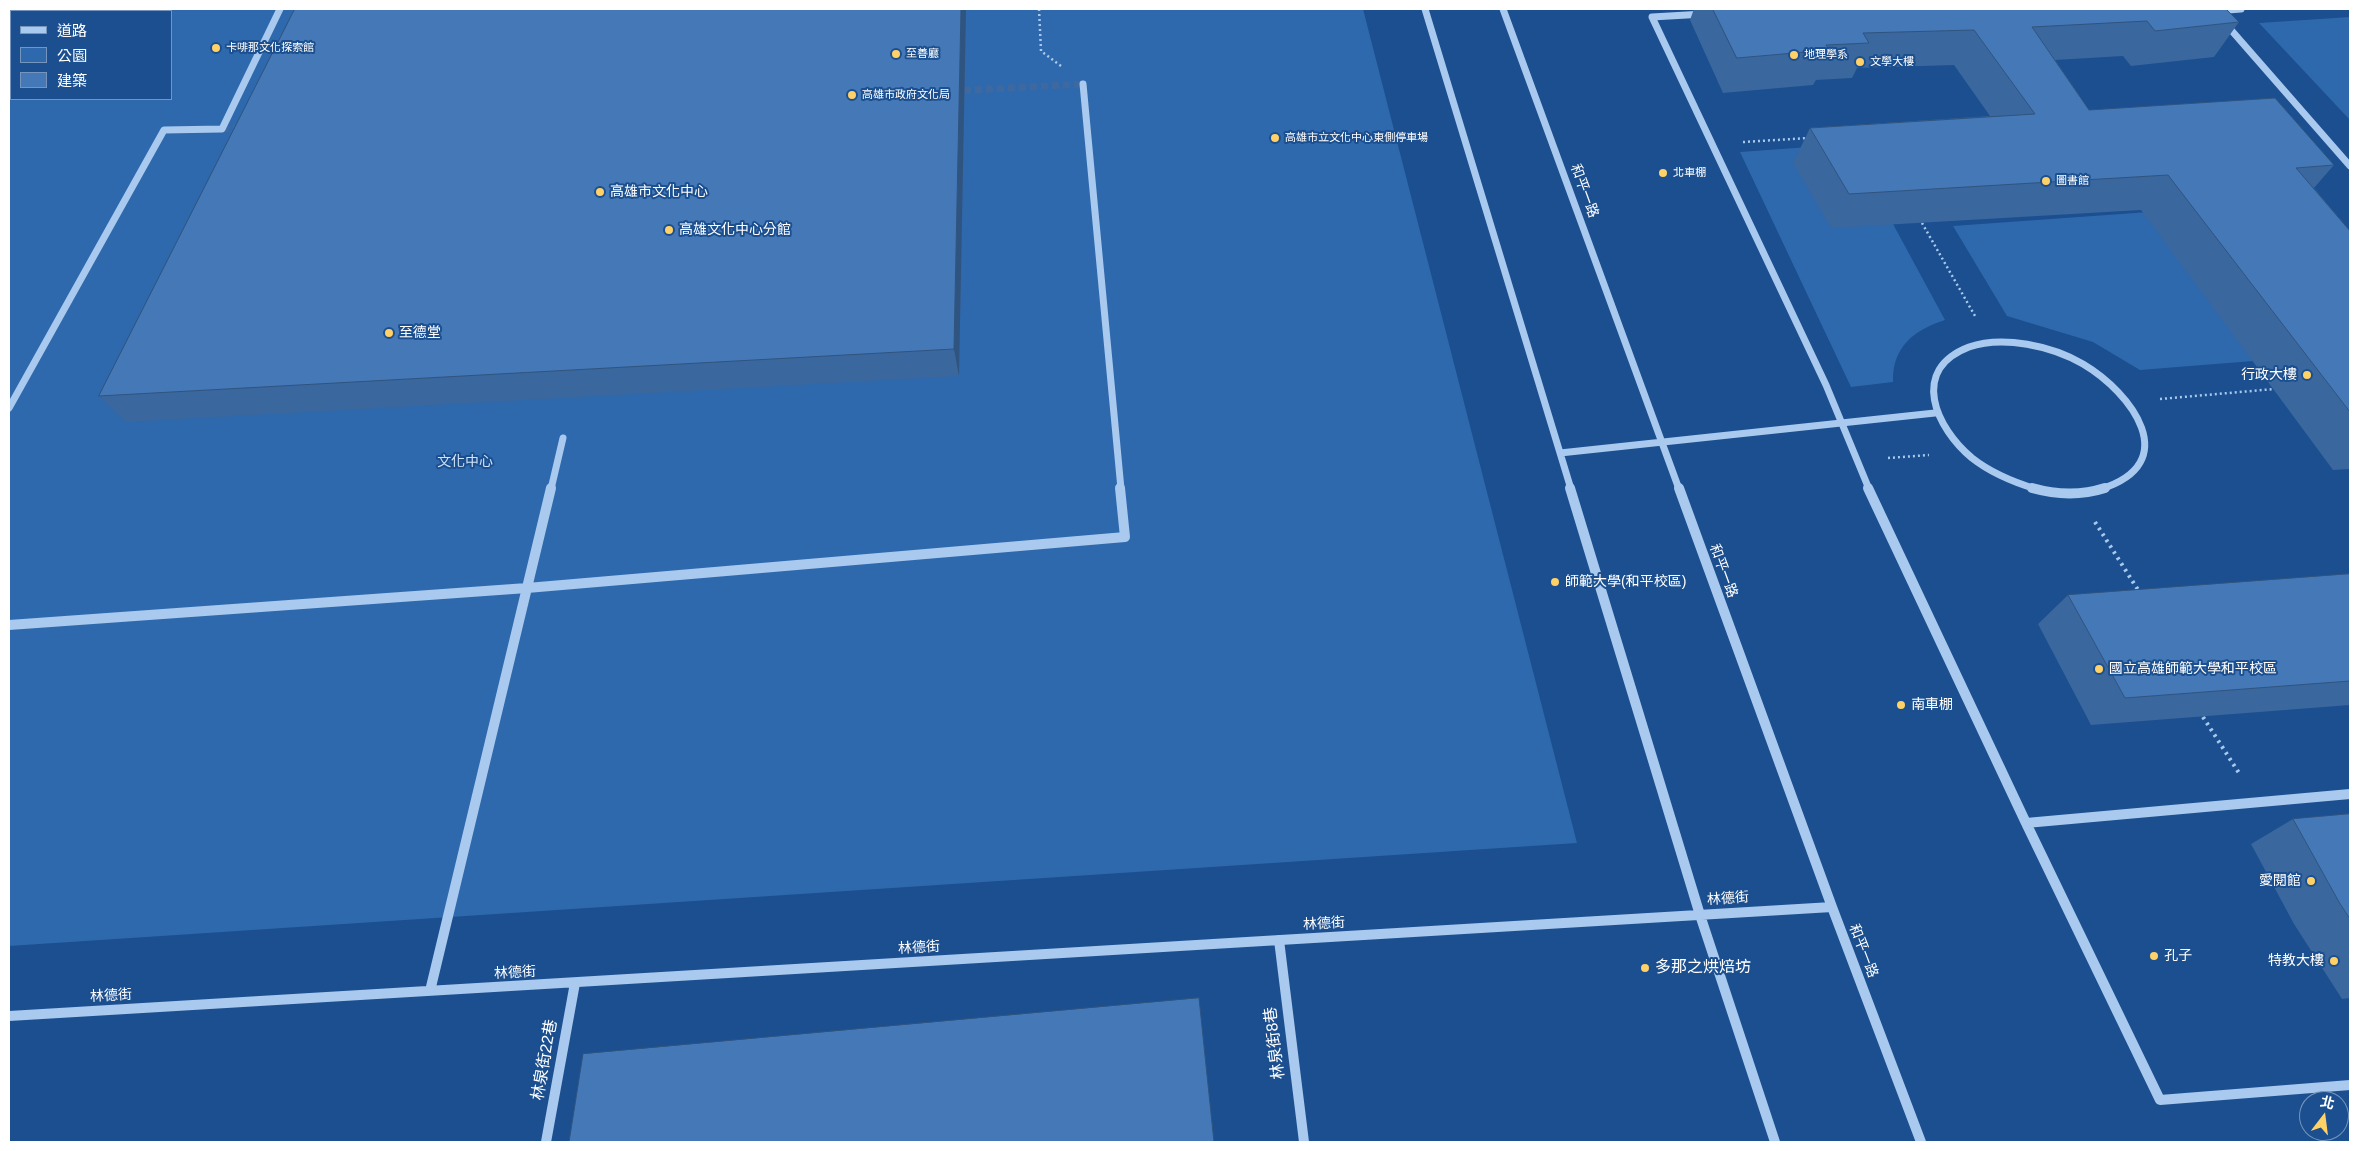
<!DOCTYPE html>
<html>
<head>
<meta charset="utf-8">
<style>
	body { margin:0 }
	#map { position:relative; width:2359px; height:1151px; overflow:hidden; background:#1b4f8f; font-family:Helvetica,"Noto Sans TC",sans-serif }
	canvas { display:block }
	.frame { position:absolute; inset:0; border:10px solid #fff; pointer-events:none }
	.legend { position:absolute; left:10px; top:10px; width:162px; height:90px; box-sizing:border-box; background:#1b4f8f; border:1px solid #7695bc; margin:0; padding:6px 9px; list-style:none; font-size:15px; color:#fff }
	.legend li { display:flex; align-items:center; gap:10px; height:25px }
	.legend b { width:25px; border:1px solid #7695bc }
	.north { position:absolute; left:2299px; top:1091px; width:50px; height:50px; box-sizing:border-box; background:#1b4f8f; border:1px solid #7695bc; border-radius:50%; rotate:15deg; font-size:14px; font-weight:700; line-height:20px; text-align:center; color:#fff }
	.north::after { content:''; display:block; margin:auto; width:18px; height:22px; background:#ffd166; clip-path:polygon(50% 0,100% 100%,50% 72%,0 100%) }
</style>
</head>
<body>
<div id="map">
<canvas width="2359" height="1151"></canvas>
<div class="frame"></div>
<ul class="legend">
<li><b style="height:6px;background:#a9c9ee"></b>道路</li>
<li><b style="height:14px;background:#2e69ad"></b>公園</li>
<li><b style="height:14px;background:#4478b7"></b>建築</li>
</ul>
<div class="north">北</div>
</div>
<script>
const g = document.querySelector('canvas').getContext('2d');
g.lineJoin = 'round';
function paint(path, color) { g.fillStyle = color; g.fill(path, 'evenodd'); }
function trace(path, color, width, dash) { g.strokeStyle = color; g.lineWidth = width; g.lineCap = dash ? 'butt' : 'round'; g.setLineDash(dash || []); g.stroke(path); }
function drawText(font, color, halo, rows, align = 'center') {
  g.font = font + ' Helvetica,"Noto Sans TC",sans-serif'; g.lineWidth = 4; g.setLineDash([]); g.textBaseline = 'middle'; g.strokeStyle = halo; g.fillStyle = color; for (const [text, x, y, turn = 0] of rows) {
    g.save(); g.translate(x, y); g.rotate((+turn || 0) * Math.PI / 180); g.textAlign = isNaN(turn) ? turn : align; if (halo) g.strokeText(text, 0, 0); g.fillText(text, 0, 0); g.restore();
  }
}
paint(new Path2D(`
	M 9,9 L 1363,9 L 1577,843 L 9,946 ZM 11,11 L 171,11 L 171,99 L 11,99 Z
	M 2350,17 L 2350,120 L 2259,23 Z
	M 1823,146 L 1893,224 L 1945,320 C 1914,330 1892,347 1893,382 L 1851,387 L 1740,152 Z
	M 2191,209 L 2253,361 L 2140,370 L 2093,342 L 2007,316 L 1953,226 Z`), '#2e69ad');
trace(new Path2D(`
	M 953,91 L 1083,84
	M 222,129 L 246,127`), '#3d69a0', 7, [7, 4]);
trace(new Path2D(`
	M 1039,9 L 1041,51 L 1061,66
	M 1743,142 L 1809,138
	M 1922,223 L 1975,316
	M 2160,399 L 2274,389
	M 1888,458 L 1929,455`), '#a9c9ee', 2.5, [2, 3]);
trace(new Path2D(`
	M 2095,522 L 2140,593
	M 2203,717 L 2239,773
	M 2319,1134 L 2324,1142`), '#a9c9ee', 4, [2.5, 4.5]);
trace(new Path2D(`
	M 1425,9 L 1571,489
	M 1503,9 L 1679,489
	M 2206,9 L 2215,11 L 2241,9
	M 1704,14 L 1652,17 L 1826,385 L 1869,489
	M 2225,23 L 2350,166
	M 1083,84 L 1121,489
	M 9,408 L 164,130 L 222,129 L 280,9
	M 1560,453 L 1935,413
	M 551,489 L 563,438
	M 2036,489 C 2013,482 1991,473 1972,458 C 1936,428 1909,370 1969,347 C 2003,335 2052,346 2083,364 C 2132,393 2184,463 2101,489`), '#a9c9ee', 7);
trace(new Path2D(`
	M 1570,488 L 1700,915 L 1775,1142
	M 1679,488 L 1832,907 L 1921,1142
	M 1868,488 L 2026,823 L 2160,1100 L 2350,1085
	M 2032,488 C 2057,495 2080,496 2105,488
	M 9,625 L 527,588 L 1125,537 L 1120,488
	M 2026,823 L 2350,794
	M 1279,940 L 1304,1142
	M 430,991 L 551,488
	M 9,1016 L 1832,907
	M 546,1142 L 575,983`), '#a9c9ee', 10);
paint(new Path2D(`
	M 295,9 L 966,9 L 959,376 L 126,422 L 99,396 Z
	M 1685,9 L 2226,9 L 2239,22 L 2214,57 L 2131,66 L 2123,56 L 2055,60 L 2089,110 L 2334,165 L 2314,188 L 2350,231 L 2350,469 L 2333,470 L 2141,210 L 1831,228 L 1793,163 L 1810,128 L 1990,116 L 1954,65 L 1857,68 L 1852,78 L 1816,80 L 1813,85 L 1723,93 L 1690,20 L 1694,9 L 1685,10 Z
	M 2350,574 L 2350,705 L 2091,725 L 2038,624 L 2068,595 Z
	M 2350,814 L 2350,998 L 2342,999 L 2294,924 L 2251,844 L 2293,819 Z`), '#3a679d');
paint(new Path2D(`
	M 961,9 L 966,9 L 959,376 L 954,349 Z`), '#305480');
const building = new Path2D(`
	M 295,9 L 961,9 L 954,349 L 99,396 Z
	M 1713,9 L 2226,9 L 2239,22 L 2155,31 L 2147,21 L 2032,27 L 2089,110 L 2275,98 L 2334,165 L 2296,168 L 2350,231 L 2350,412 L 2168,175 L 1849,194 L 1810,128 L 2035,114 L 1974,30 L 1863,33 L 1869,43 L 1826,45 L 1829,50 L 1737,58 Z
	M 2350,574 L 2350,681 L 2125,698 L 2068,595 Z
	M 2350,814 L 2350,919 L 2339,902 L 2293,819 Z
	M 1199,998 L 1214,1142 L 569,1142 L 583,1054 Z`);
paint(building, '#4478b7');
trace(building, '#305480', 1);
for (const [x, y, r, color] of [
	[216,48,5,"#ffd166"],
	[896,54,5,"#ffd166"],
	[1794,55,5,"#ffd166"],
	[1860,62,5,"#ffd166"],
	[852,95,5,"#ffd166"],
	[1275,138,5,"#ffd166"],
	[1663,173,5,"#ffd166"],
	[2046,181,5,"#ffd166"],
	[600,192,5,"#ffd166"],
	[669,230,5,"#ffd166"],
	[389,333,5,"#ffd166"],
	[2307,375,5,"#ffd166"],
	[1555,582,5,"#ffd166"],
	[2099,669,5,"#ffd166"],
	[1901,705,5,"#ffd166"],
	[2311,881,5,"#ffd166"],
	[2154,956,5,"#ffd166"],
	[2334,961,5,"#ffd166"],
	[1645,968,5,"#ffd166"]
]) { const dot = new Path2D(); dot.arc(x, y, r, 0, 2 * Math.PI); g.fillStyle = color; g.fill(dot); trace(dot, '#1b4f8f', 2); }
drawText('11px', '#fff', '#1b4f8f', [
	["卡啡那文化探索館",226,48],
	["至善廳",906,54],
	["地理學系",1804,55],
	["文學大樓",1870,62],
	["高雄市政府文化局",862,95],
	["高雄市立文化中心東側停車場",1285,138],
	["北車棚",1673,173],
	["圖書館",2056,181]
], 'left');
drawText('14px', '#fff', '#1b4f8f', [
	["和平一路",1584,191,70],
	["和平一路",1723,571,70],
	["林德街",1728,899,-4],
	["林德街",1324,924,-3],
	["林德街",919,948,-3],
	["和平一路",1863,951,69],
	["林德街",515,973,-3],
	["林德街",111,996,-3]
]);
drawText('14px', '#fff', '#1b4f8f', [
	["高雄市文化中心",610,192],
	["高雄文化中心分館",679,230],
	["至德堂",399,333],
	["行政大樓",2297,375,"right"],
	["師範大學(和平校區)",1565,582],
	["國立高雄師範大學和平校區",2109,669],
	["南車棚",1911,705],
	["愛閱館",2301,881,"right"],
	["孔子",2164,956],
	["特教大樓",2324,961,"right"]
], 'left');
drawText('14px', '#cfe3fa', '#1b4f8f', [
	["文化中心",465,462]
]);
drawText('16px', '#fff', '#1b4f8f', [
	["多那之烘焙坊",1655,968]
], 'left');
drawText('16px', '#fff', '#1b4f8f', [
	["林泉街8巷",1275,1043,-97],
	["林泉街22巷",545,1060,-80]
]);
</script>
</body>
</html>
